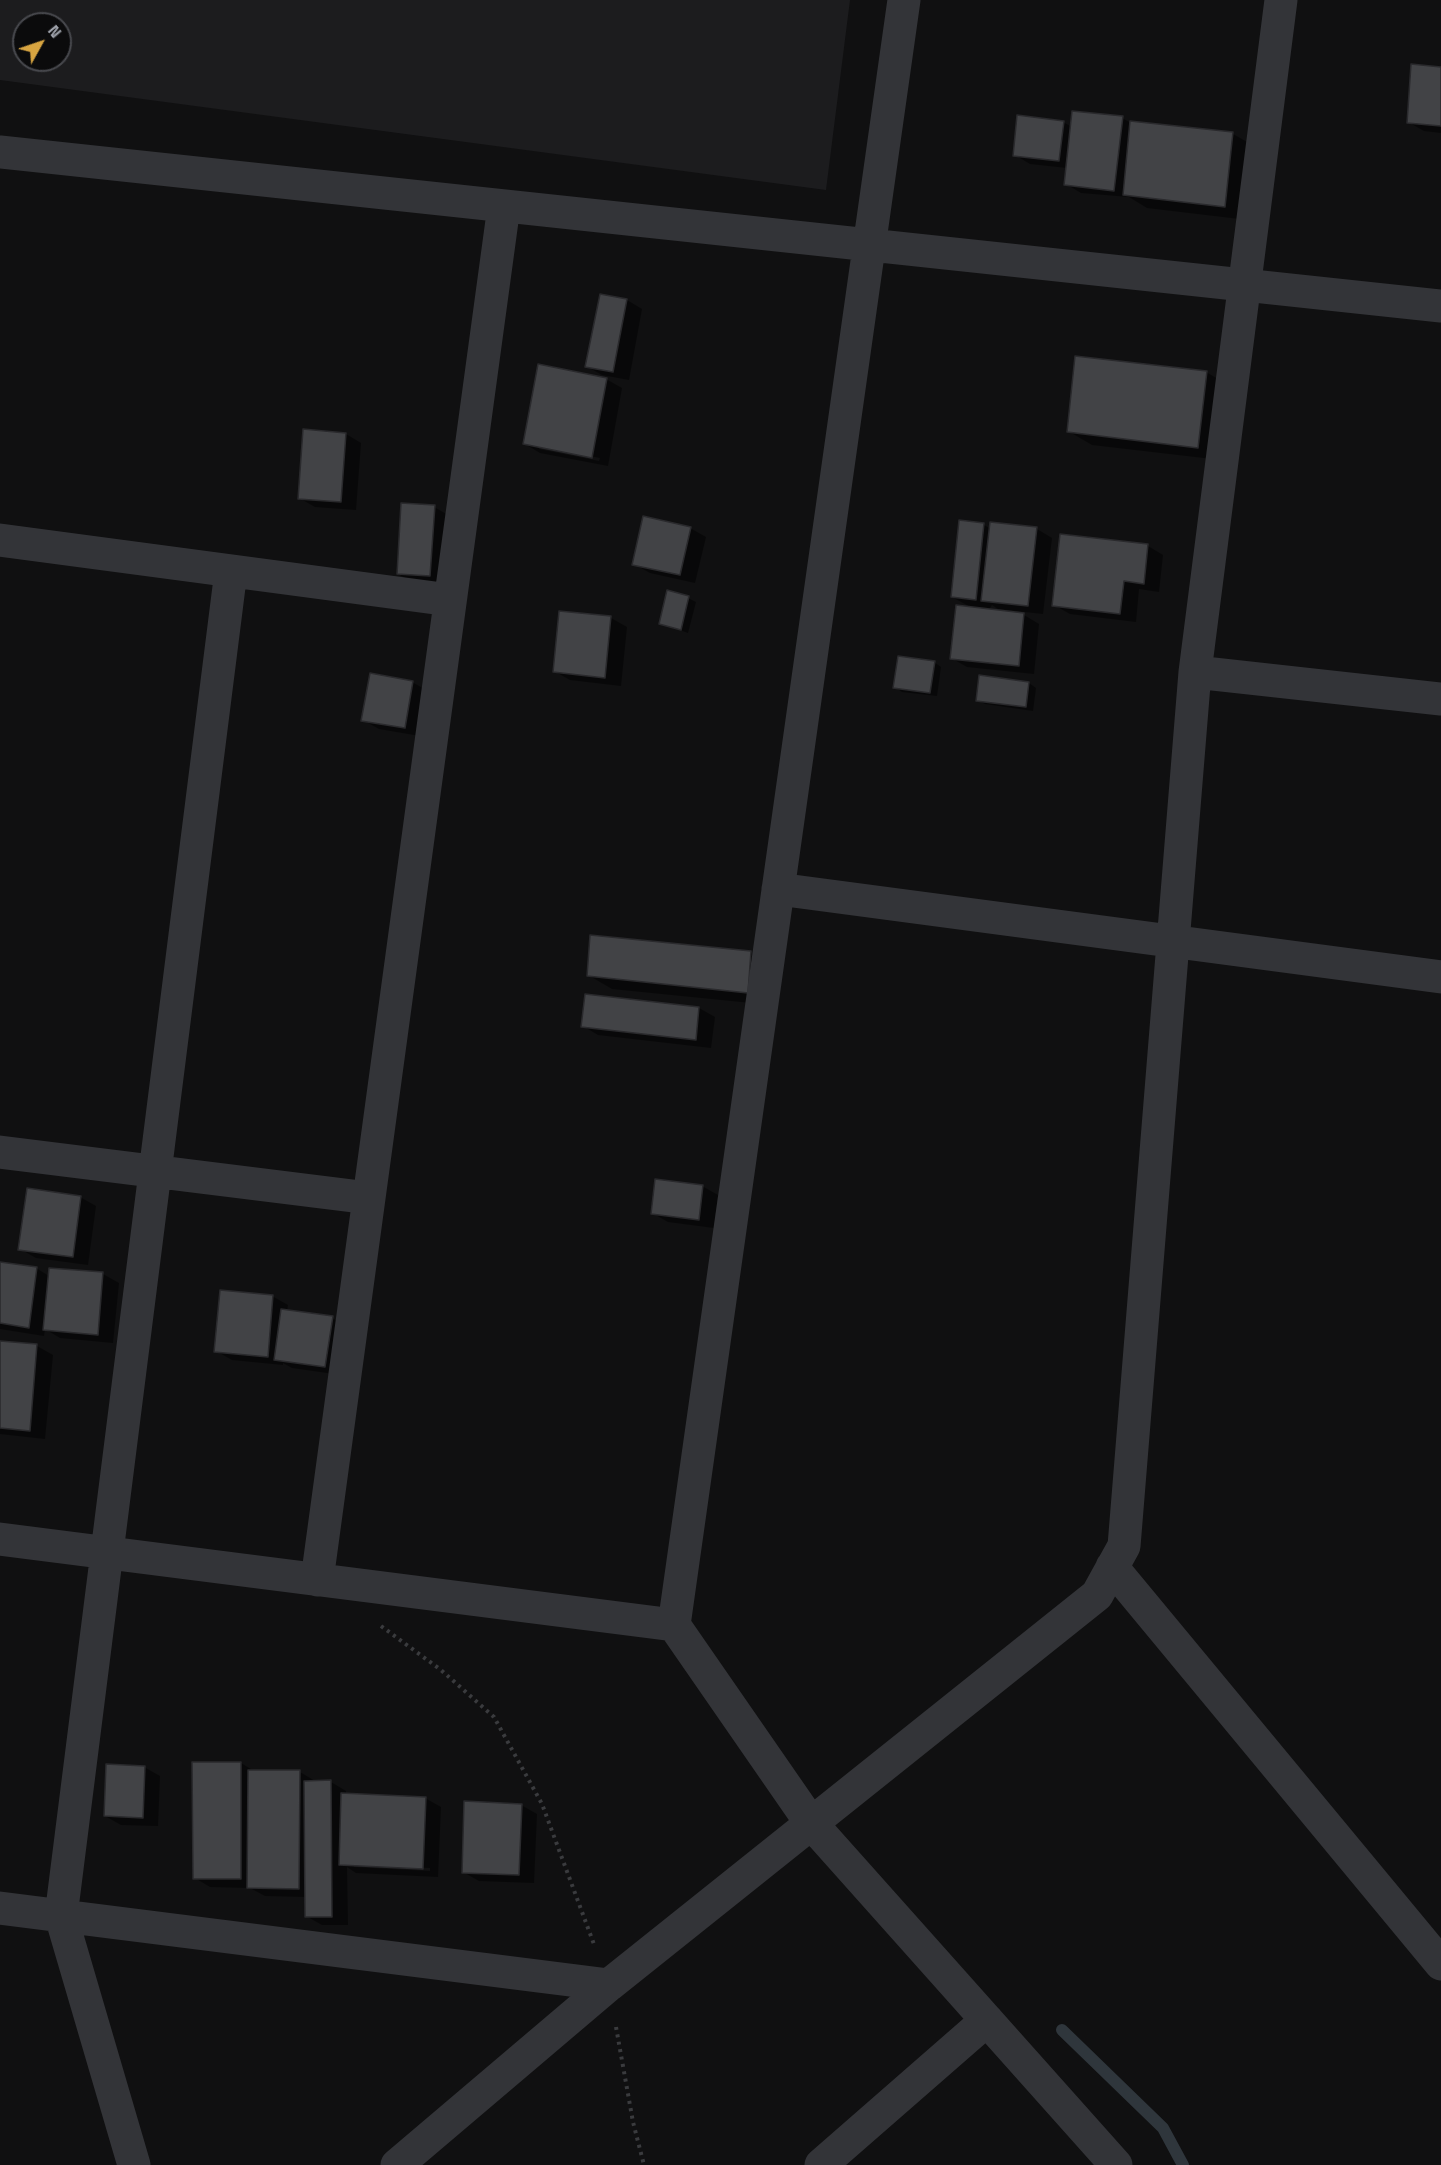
<!DOCTYPE html>
<html>
<head>
<meta charset="utf-8">
<style>
	body { margin:0 }
	#map { position:relative; width:1441px; height:2165px; overflow:hidden; background:#101011; font-family:"Space Grotesk",sans-serif }
	canvas { display:block }
	.north { position:absolute; left:12px; top:12px; width:60px; height:60px; box-sizing:border-box; background:#0b0b0c; border:2px solid #48494e; border-radius:50%; rotate:50deg; font-size:16px; font-weight:700; line-height:24px; text-align:center; color:#a3a7b0 }
	.north::after { content:''; display:block; margin:auto; width:21px; height:27px; background:#d8a541; clip-path:polygon(50% 0,100% 100%,50% 72%,0 100%) }
</style>
</head>
<body>
<div id="map">
<canvas width="1441" height="2165"></canvas>
<div class="north">N</div>
</div>
<script>
const g = document.querySelector('canvas').getContext('2d');
g.lineJoin = 'round';
function paint(path, color) { g.fillStyle = color; g.fill(path, 'evenodd'); }
function trace(path, color, width, dash) { g.strokeStyle = color; g.lineWidth = width; g.lineCap = dash ? 'butt' : 'round'; g.setLineDash(dash || []); g.stroke(path); }
paint(new Path2D(`
	M 0,0 L 850,0 L 826,190 L 0,80 ZM 24,24 L 60,24 L 60,60 L 24,60 Z`), '#1c1c1e');
paint(new Path2D(`
	M 1441,68 L 1441,133 L 1424,131 L 1408,122 Z
	M 1122,118 L 1131,123 L 1233,134 L 1256,147 L 1248,220 L 1147,208 L 1129,197 L 1081,193 L 1066,184 L 1067,168 L 1030,164 L 1015,155 L 1063,122 L 1072,127 Z
	M 601,295 L 627,300 L 642,309 L 629,380 L 602,375 L 586,366 Z
	M 1206,372 L 1230,386 L 1221,460 L 1092,445 L 1068,431 Z
	M 606,379 L 622,388 L 608,466 L 540,453 L 525,444 ZM 539,446 L 600,458 L 599,461 L 539,449 Z
	M 346,434 L 361,443 L 356,510 L 315,507 L 299,498 Z
	M 434,507 L 450,516 L 445,584 L 414,583 L 398,574 Z
	M 960,522 L 984,525 L 991,529 L 1037,529 L 1052,538 L 1043,614 L 998,609 L 992,605 L 990,608 L 990,611 L 1024,615 L 1039,624 L 1034,674 L 967,667 L 951,658 L 974,609 L 952,597 Z
	M 690,528 L 706,537 L 695,583 L 650,573 L 634,564 Z
	M 1062,536 L 1148,546 L 1163,555 L 1159,592 L 1139,589 L 1136,622 L 1070,614 L 1054,605 Z
	M 688,598 L 696,602 L 688,633 L 661,623 Z
	M 560,612 L 611,618 L 627,627 L 621,686 L 570,680 L 554,671 Z
	M 934,662 L 941,667 L 937,696 L 902,692 L 895,687 Z
	M 412,682 L 428,691 L 420,736 L 379,729 L 363,720 Z
	M 1029,683 L 1036,688 L 1033,711 L 985,704 L 977,700 Z
	M 751,953 L 774,966 L 771,1005 L 612,989 L 588,975 Z
	M 586,995 L 699,1008 L 715,1017 L 711,1048 L 598,1035 L 583,1026 Z
	M 702,1186 L 718,1195 L 714,1228 L 668,1222 L 652,1213 Z
	M 80,1197 L 96,1206 L 88,1265 L 36,1258 L 20,1249 Z
	M 0,1263 L 36,1268 L 49,1276 L 50,1269 L 103,1274 L 119,1283 L 113,1343 L 60,1338 L 45,1329 L 44,1336 L 0,1329 Z
	M 272,1296 L 288,1305 L 287,1311 L 332,1318 L 348,1327 L 341,1375 L 292,1368 L 283,1363 L 283,1365 L 232,1360 L 216,1351 Z
	M 0,1342 L 37,1346 L 53,1355 L 45,1439 L 0,1434 Z
	M 241,1763 L 254,1771 L 300,1772 L 315,1781 L 331,1782 L 346,1791 L 346,1795 L 425,1798 L 441,1807 L 438,1877 L 356,1873 L 347,1867 L 348,1925 L 322,1925 L 306,1916 L 306,1897 L 265,1896 L 250,1888 L 210,1887 L 195,1878 ZM 354,1864 L 430,1868 L 430,1871 L 354,1867 Z
	M 144,1767 L 160,1776 L 158,1826 L 121,1825 L 105,1816 Z
	M 521,1805 L 537,1814 L 534,1883 L 479,1881 L 463,1872 Z`), '#0007');
trace(new Path2D(`
	M 1062,2030 L 1163,2128 L 1183,2165`), '#2f363c', 12);
const building = new Path2D(`
	M 1411,64 L 1441,67 L 1441,126 L 1407,123 Z
	M 1072,111 L 1123,116 L 1114,191 L 1064,185 Z
	M 1017,115 L 1064,121 L 1059,161 L 1013,156 Z
	M 1130,121 L 1233,132 L 1225,207 L 1123,195 Z
	M 600,294 L 627,299 L 613,372 L 585,367 Z
	M 1075,356 L 1207,371 L 1198,448 L 1067,432 Z
	M 538,364 L 607,378 L 592,458 L 523,444 Z
	M 303,429 L 346,433 L 341,502 L 298,499 Z
	M 401,503 L 435,505 L 430,576 L 397,574 Z
	M 643,516 L 691,527 L 680,575 L 632,565 Z
	M 959,520 L 984,523 L 976,600 L 951,597 Z
	M 990,522 L 1037,527 L 1028,606 L 981,601 Z
	M 1060,534 L 1148,544 L 1144,584 L 1124,581 L 1120,614 L 1052,606 Z
	M 667,590 L 689,596 L 681,630 L 659,624 Z
	M 956,605 L 1024,613 L 1019,666 L 950,659 Z
	M 559,611 L 611,616 L 605,678 L 553,672 Z
	M 898,656 L 935,661 L 930,693 L 893,688 Z
	M 370,673 L 413,681 L 405,728 L 361,721 Z
	M 979,675 L 1029,682 L 1026,707 L 976,701 Z
	M 590,935 L 751,951 L 748,993 L 587,976 Z
	M 585,994 L 699,1007 L 696,1040 L 581,1027 Z
	M 655,1179 L 703,1185 L 699,1220 L 651,1214 Z
	M 27,1188 L 81,1196 L 73,1257 L 18,1250 Z
	M 0,1262 L 37,1267 L 29,1328 L 0,1323 Z
	M 49,1268 L 103,1272 L 98,1335 L 43,1330 Z
	M 220,1290 L 273,1295 L 268,1357 L 214,1352 Z
	M 281,1309 L 333,1316 L 325,1367 L 274,1360 Z
	M 0,1341 L 37,1344 L 30,1431 L 0,1428 Z
	M 192,1762 L 241,1762 L 241,1879 L 193,1879 Z
	M 106,1764 L 145,1766 L 143,1818 L 104,1816 Z
	M 248,1770 L 300,1770 L 299,1889 L 247,1888 Z
	M 331,1780 L 332,1917 L 305,1917 L 304,1781 Z
	M 341,1793 L 426,1797 L 423,1869 L 339,1865 Z
	M 464,1801 L 522,1804 L 519,1875 L 462,1873 Z`);
paint(building, '#424346');
trace(building, '#2a2a2d', 1.5);
trace(new Path2D(`
	M 381,1626 L 441,1670 L 494,1717 L 542,1804 L 595,1947
	M 616,2027 L 633,2122 L 644,2165`), '#3a3b3e', 4, [3, 4.5]);
trace(new Path2D(`
	M 904,0 L 674,1625 L 811,1823 L 1116,2165
	M 0,152 L 1441,306
	M 0,540 L 450,600
	M 1195,672 L 1441,699
	M 778,889 L 1441,977
	M 0,1152 L 369,1198
	M 0,1539 L 674,1625
	M 1112,1567 L 1441,1964
	M 317,1580 L 504,206
	M 0,1908 L 609,1985
	M 134,2165 L 61,1916 L 231,571
	M 397,2165 L 609,1985 L 1097,1595 L 1124,1546 L 1195,672 L 1281,0
	M 821,2165 L 987,2020`), '#333438', 33);
</script>
</body>
</html>
